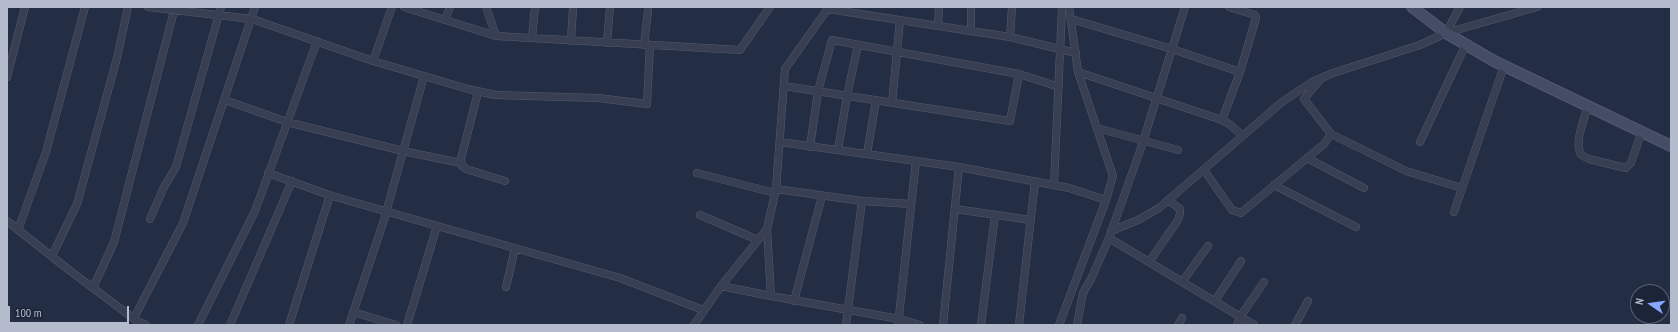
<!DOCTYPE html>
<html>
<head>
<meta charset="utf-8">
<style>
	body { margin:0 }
	#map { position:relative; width:1678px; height:332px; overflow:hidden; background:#232d43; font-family:"PT Sans Narrow",sans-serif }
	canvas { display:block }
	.frame { position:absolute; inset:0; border:8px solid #b4bbcd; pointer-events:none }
	.north { position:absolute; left:1630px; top:284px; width:40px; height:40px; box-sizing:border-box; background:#1c2438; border:1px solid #596074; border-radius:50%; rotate:283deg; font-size:11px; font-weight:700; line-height:16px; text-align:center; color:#b4bbcd }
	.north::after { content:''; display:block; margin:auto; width:14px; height:18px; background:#87a7ff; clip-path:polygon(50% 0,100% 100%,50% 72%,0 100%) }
	.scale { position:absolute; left:8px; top:306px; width:121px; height:18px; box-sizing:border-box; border:2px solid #b4bbcd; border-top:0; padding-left:5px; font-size:12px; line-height:14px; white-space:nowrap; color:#b4bbcd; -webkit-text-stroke:3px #1c2438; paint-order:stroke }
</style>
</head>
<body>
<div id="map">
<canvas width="1678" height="332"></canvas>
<div class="frame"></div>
<div class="north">N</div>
<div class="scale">100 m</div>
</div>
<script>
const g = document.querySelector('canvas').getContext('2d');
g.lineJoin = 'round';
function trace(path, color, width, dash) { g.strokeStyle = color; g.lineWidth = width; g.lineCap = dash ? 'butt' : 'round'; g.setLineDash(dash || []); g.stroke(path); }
const street = new Path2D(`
	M 148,7 L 252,19 L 373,61 L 468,89 L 495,95 L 598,98 L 647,104 L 650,45
	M 404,7 L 496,36 L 740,50 L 770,7
	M 486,7 L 496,36
	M 828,9 L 1010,37 L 1076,53
	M 1071,19 L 1172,49 L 1240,72
	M 445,20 L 450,7
	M 938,26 L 939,7
	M 971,31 L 971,7
	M 1446,33 L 1460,7
	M 1010,37 L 1012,7
	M 532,38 L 535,7
	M 571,41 L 573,7
	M 607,43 L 610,7
	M 644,45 L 648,11
	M 373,61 L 392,7
	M 1078,72 L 1222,120 L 1229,124 L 1242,135
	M 7,77 L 25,7
	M 1319,81 L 1304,99 L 1331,134 L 1406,171 L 1462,188
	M 784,86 L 1010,121 L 1019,74
	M 478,92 L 461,159 L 462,166 L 466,169 L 505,181
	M 225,100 L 287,122 L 403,151 L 461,163
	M 892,103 L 900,20
	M 1588,106 C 1584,121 1574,141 1581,155 L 1589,159 L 1626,168 L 1631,163 L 1642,131
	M 1222,120 L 1240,72 L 1256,18 L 1255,15 L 1229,7
	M 1097,128 L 1178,150
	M 780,142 L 959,167 L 1069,188 L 1106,200
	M 1420,142 L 1466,44
	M 810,147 L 818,91 L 832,40 L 1019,74 L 1059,87
	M 838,150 L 847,96 L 858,45
	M 867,154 L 876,100
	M 1307,158 L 1364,188
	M 1204,170 L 1232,210 L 1241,213 L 1324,144 L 1331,134
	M 268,173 L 332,196 L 620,278 L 703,310
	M 697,173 L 775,193
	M 1054,185 L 1062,7
	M 1274,185 L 1356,227
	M 776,189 L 862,201 L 911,204
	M 955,209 L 1031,220
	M 1454,212 L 1504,66
	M 700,215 L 758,240
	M 150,219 L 164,187 L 176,167 L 221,7
	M 7,221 L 69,270 L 137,321 L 146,325
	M 18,230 L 46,152 L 85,7
	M 1111,231 L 1138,220 L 1159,208 L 1282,102 L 1312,82 L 1333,73 L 1420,45 L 1446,33 L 1537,7
	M 1109,238 L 1254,325
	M 52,256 L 77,204 L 117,58 L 128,7
	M 1149,262 L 1178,220 L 1180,213 L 1180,209 L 1168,200
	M 1182,282 L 1208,246
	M 721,286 L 771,296 L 899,319 L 920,325
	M 506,287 L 515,248
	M 93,288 L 114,242 L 175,7
	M 771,296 L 767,229 L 776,189 L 785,69 L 829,7
	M 794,301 L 822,196
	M 1215,301 L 1241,261
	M 353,312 L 396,325
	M 134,318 L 183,223 L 255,7
	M 198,325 L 255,211 L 317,41
	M 230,325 L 292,181
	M 289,325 L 330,195
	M 349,325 L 384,220 L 424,76
	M 407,325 L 437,226
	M 694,325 L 721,286 L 767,229
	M 846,325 L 862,201
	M 898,325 L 916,161
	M 943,325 L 959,167
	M 981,325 L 995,215
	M 1019,325 L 1035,181
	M 1059,325 L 1106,200 L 1113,176 L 1078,72 L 1069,7
	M 1077,325 L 1083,293 L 1091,279 L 1109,238 L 1141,148 L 1185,7
	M 1178,325 L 1182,318
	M 1237,325 L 1240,317 L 1264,282
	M 1295,325 L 1308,301`);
const secondary = new Path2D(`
	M 1412,7 L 1446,33 L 1494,61 L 1671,146`);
trace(street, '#525a6d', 8);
trace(secondary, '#525a6d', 12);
trace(street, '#383f52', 7);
trace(secondary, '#454d66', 10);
</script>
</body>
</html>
